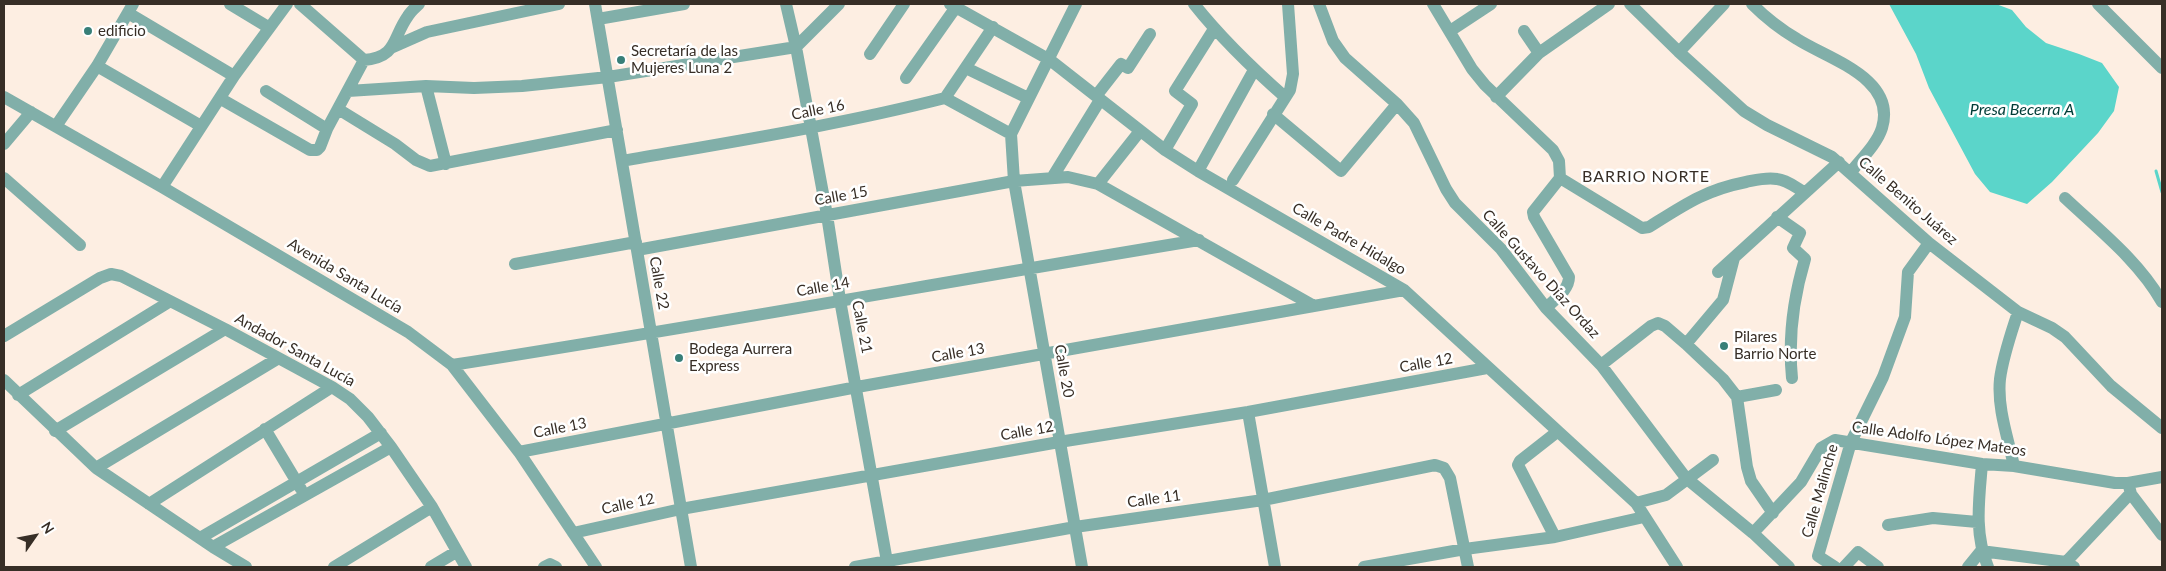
<!DOCTYPE html>
<html>
<head>
<meta charset="utf-8">
<style>
	body { margin:0 }
	#map { position:relative; width:2166px; height:571px; overflow:hidden; background:#fdeee2; font-family:Lato,sans-serif }
	canvas { display:block }
	.frame { position:absolute; inset:0; border:5px solid #372e26; pointer-events:none }
	.north { position:absolute; left:10px; top:511px; width:50px; height:50px; -webkit-text-stroke:4px #fff; paint-order:stroke; rotate:57deg; font-size:14px; font-weight:700; line-height:20px; text-align:center; color:#372e26 }
	.north::after { content:''; display:block; margin:auto; width:18px; height:22px; background:#372e26; clip-path:polygon(50% 0,100% 100%,50% 72%,0 100%) }
</style>
</head>
<body>
<div id="map">
<canvas width="2166" height="571"></canvas>
<div class="frame"></div>
<div class="north">N</div>
</div>
<script>
const g = document.querySelector('canvas').getContext('2d');
g.lineJoin = 'round';
function paint(path, color) { g.fillStyle = color; g.fill(path, 'evenodd'); }
function trace(path, color, width, dash) { g.strokeStyle = color; g.lineWidth = width; g.lineCap = dash ? 'butt' : 'round'; g.setLineDash(dash || []); g.stroke(path); }
function drawText(font, color, halo, rows, align = 'center') {
  g.font = font + ' Lato,sans-serif'; g.lineWidth = 5; g.setLineDash([]); g.textBaseline = 'middle'; g.strokeStyle = halo; g.fillStyle = color; for (const [text, x, y, turn = 0] of rows) {
    g.save(); g.translate(x, y); g.rotate((+turn || 0) * Math.PI / 180); g.textAlign = isNaN(turn) ? turn : align; if (halo) g.strokeText(text, 0, 0); g.fillText(text, 0, 0); g.restore();
  }
}
paint(new Path2D(`
	M 1889,4 L 1996,4 L 2012,10 L 2026,27 L 2046,43 L 2079,54 L 2102,63 L 2119,87 L 2114,111 L 2098,133 L 2052,182 L 2027,204 L 1990,192 L 1975,174 L 1929,88 L 1916,54 Z`), '#5bd5ca');
trace(new Path2D(`
	M 2156,171 L 2162,192`), '#5bd5ca', 3);
trace(new Path2D(`
	M 230,4 L 268,27
	M 300,4 L 364,60 C 398,57 392,38 408,16 C 411,11 415,8 419,4
	M 595,4 L 691,567
	M 786,4 L 796,47 L 827,215 L 840,300 L 888,567
	M 950,4 L 1050,60 L 1165,150 L 1198,171 L 1404,290 L 1636,503 L 1677,567
	M 1076,4 L 1011,134 L 1014,181 L 1082,567
	M 1194,4 C 1221,38 1252,68 1285,97
	M 1319,4 L 1333,41 L 1345,58 L 1397,104 L 1414,123 L 1446,189 L 1455,203 L 1501,249 L 1546,308 L 1601,365 L 1686,478 L 1753,533 L 1789,567
	M 1433,4 L 1472,69 L 1485,85 L 1553,150 L 1559,161 L 1560,178
	M 1630,4 L 1679,52 L 1744,111 L 1767,125 L 1832,157 L 1929,243 L 2018,312 L 2052,328 L 2065,337 L 2111,386 L 2162,428
	M 1752,4 C 1765,17 1780,29 1797,39 C 1828,59 1897,78 1882,128 C 1877,144 1861,159 1851,172
	M 2098,4 L 2162,68
	M 128,13 L 234,76
	M 598,19 L 684,4
	M 1450,31 L 1491,4
	M 1524,31 L 1539,53
	M 393,47 L 427,32 L 559,4
	M 1679,52 L 1724,4
	M 870,54 L 904,4
	M 97,66 L 201,126
	M 966,68 L 1028,98
	M 906,78 L 956,7
	M 426,86 L 446,164
	M 266,91 L 327,129
	M 348,91 L 426,86 L 474,88 L 522,86 L 608,77 L 796,47 L 839,4
	M 1096,96 L 1121,64 L 1128,68 L 1150,34
	M 4,97 L 162,187 L 408,332 L 452,365 L 519,452 L 596,567
	M 1496,97 L 1539,53 L 1609,4
	M 945,98 L 993,27
	M 221,99 L 310,150 L 317,150 L 320,147 L 327,129 L 364,60
	M 338,109 L 395,144 L 416,160 L 430,166 L 617,130
	M 1273,114 L 1341,171 L 1397,104
	M 56,126 L 97,66 L 133,4
	M 4,144 L 31,112
	M 1165,150 L 1192,104 L 1175,91 L 1214,29
	M 622,161 C 730,142 839,125 945,98 L 1011,134
	M 1198,171 L 1254,70
	M 4,178 L 80,245
	M 1052,178 L 1100,100
	M 1560,178 L 1642,228 L 1649,227 C 1684,205 1705,190 1746,182 C 1756,180 1766,177 1777,179 C 1787,180 1795,187 1804,192
	M 1233,180 L 1290,90 L 1293,74 L 1288,4
	M 1098,184 L 1140,131
	M 162,187 L 234,76 L 287,4
	M 2065,198 C 2099,230 2139,261 2162,302
	M 1777,217 L 1800,233 L 1793,248 L 1805,259 C 1793,299 1788,337 1792,378
	M 637,250 L 1014,181 L 1068,177 L 1098,184 L 1314,306
	M 515,264 L 636,242
	M 1718,272 L 1839,162
	M 1546,308 C 1555,299 1569,290 1569,277 L 1534,217 L 1533,212 L 1560,178
	M 4,336 L 100,278 L 111,274 L 121,276 L 225,329 L 332,387 L 350,399 L 368,417 L 391,447 L 432,507 L 466,567
	M 1686,344 L 1723,379 L 1737,397 L 1747,467 L 1751,481 L 1773,513
	M 452,365 C 702,326 950,281 1199,240
	M 1601,365 L 1651,326 L 1658,323 L 1665,326 L 1686,344 L 1723,300 L 1734,258
	M 4,380 L 96,468 L 213,547 L 246,567
	M 18,395 L 169,302
	M 1737,397 L 1776,390
	M 1248,412 L 1275,567
	M 265,429 L 301,489
	M 55,431 L 225,329
	M 519,452 L 857,387 L 1404,290
	M 1982,464 C 1979,500 1974,533 1988,567
	M 2014,466 C 2008,438 1997,408 2000,379 C 2003,356 2011,334 2018,312
	M 96,468 L 277,359
	M 2129,486 L 2131,494 L 2162,535
	M 1636,503 L 1666,495 L 1713,460
	M 149,504 L 332,387
	M 1888,525 L 1933,518 L 1977,522
	M 573,533 L 681,509 L 1059,442 L 1248,412 L 1487,368
	M 1753,533 L 1801,482 L 1821,448 L 1835,440 L 1982,464 L 2014,466 L 2115,483 L 2128,483 L 2162,477
	M 1555,537 L 1518,465 L 1520,461 L 1557,432
	M 200,538 L 381,433
	M 213,547 L 391,447
	M 2066,562 L 2128,496
	M 334,567 L 432,507
	M 431,567 L 456,552
	M 544,567 L 550,564 L 556,567
	M 855,567 L 1075,527 L 1263,500 L 1435,465 L 1444,468 L 1450,478 L 1468,567
	M 1364,567 L 1465,549 L 1555,537 L 1644,517
	M 1835,567 L 1818,556 L 1851,442 L 1883,377 L 1905,317 L 1908,272 L 1929,243
	M 1844,567 L 1858,552 L 1878,567
	M 1968,567 L 1981,551 L 2066,562 L 2074,567`), '#81afa9', 12);
for (const [x, y, r, color] of [
	[88,31,5,"#387f78"],
	[621,60,5,"#387f78"],
	[1724,346,5,"#387f78"],
	[679,358,5,"#387f78"]
]) { const dot = new Path2D(); dot.arc(x, y, r, 0, 2 * Math.PI); g.fillStyle = color; g.fill(dot); trace(dot, '#fff', 2); }
drawText('15px', '#372e26', '#fff', [
	["edificio",98,31],
	["Secretaría de las",631,51],
	["Mujeres Luna 2",631,68],
	["Pilares",1734,337],
	["Barrio Norte",1734,354],
	["Bodega Aurrera",689,349],
	["Express",689,366]
], 'left');
drawText('15px', '#372e26', '#fff', [
	["Calle 16",818,110,-11],
	["Calle 15",841,196,-10],
	["Calle Benito Juárez",1908,201,41],
	["Calle Padre Hidalgo",1349,239,30],
	["Calle Gustavo Díaz Ordaz",1541,274,48],
	["Avenida Santa Lucía",345,276,31],
	["Calle 22",659,283,80],
	["Calle 14",823,287,-10],
	["Calle 21",862,327,79],
	["Andador Santa Lucía",295,350,29],
	["Calle 13",958,353,-10],
	["Calle 12",1426,363,-10],
	["Calle 20",1064,371,80],
	["Calle 13",560,428,-11],
	["Calle 12",1027,431,-10],
	["Calle Adolfo López Mateos",1939,439,8],
	["Calle Malinche",1820,491,-74],
	["Calle 11",1154,499,-8],
	["Calle 12",628,504,-12]
]);
drawText('italic 16px', '#003c37', '#fff', [
	["Presa Becerra A",2022,110]
]);
g.letterSpacing = '1px';
drawText('16px', '#372e26', '#fff', [
	["BARRIO NORTE",1646,177]
]);
g.letterSpacing = '0px';
</script>
</body>
</html>
